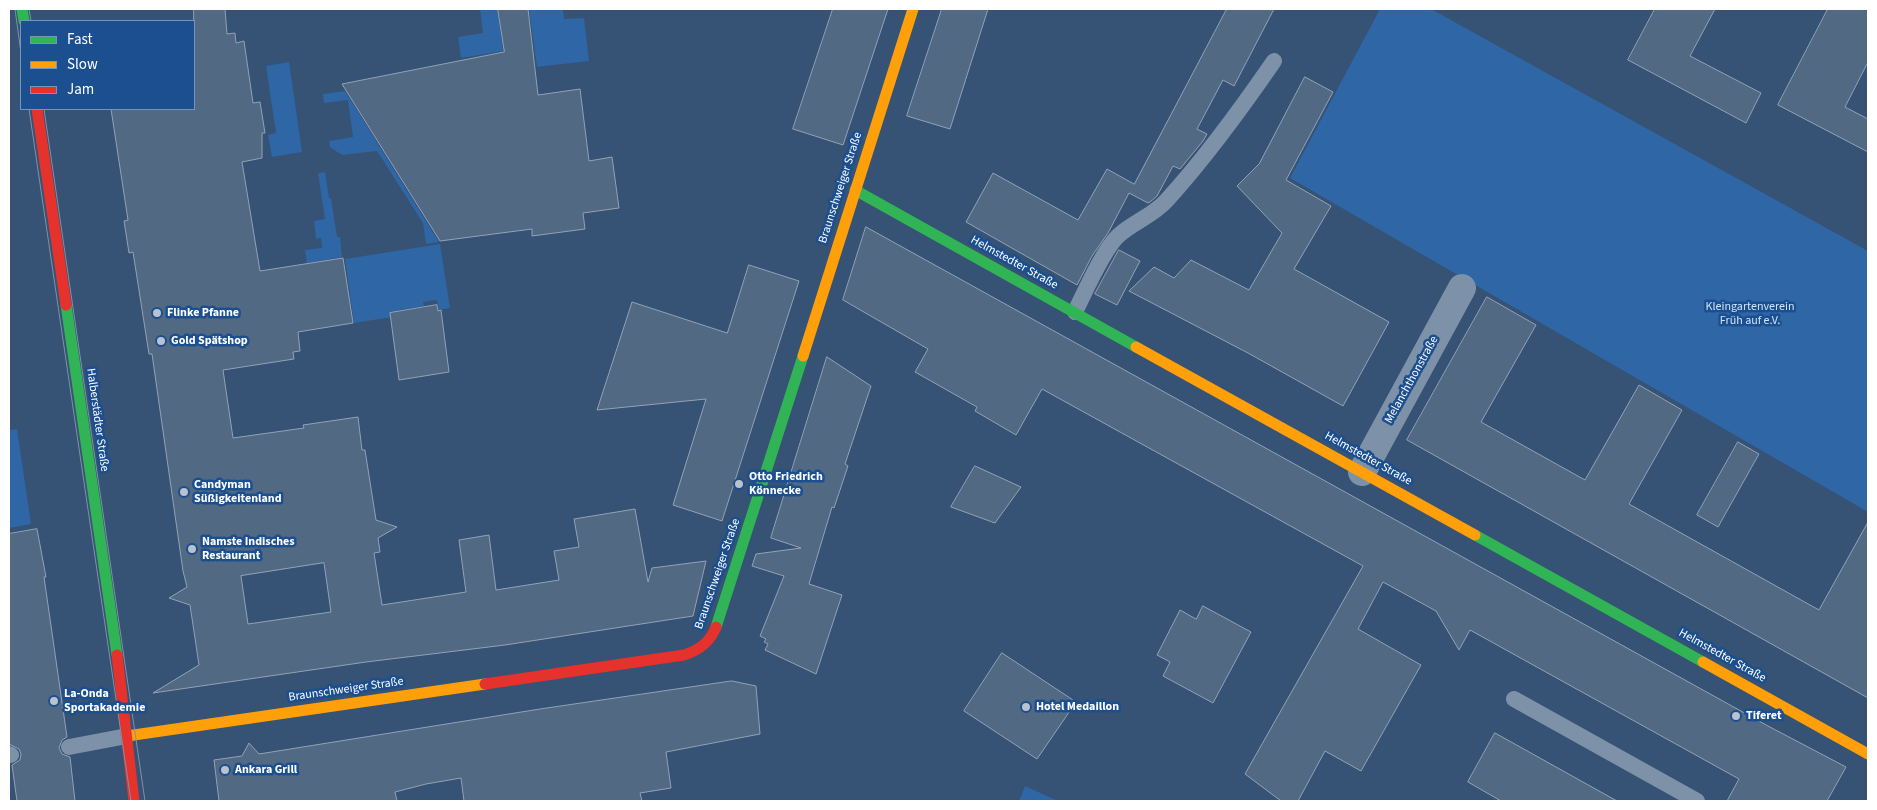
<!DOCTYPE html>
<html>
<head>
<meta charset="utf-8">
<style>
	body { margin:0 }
	#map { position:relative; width:1877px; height:810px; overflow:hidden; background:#365274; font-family:"Source Sans 3",sans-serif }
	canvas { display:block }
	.frame { position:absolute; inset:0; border:10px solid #fff; pointer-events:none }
	.legend { position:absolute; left:20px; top:20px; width:175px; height:90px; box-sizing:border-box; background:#1b4f8f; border:1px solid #7695bc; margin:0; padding:6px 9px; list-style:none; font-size:15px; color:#fff }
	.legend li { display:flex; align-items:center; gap:10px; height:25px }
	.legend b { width:25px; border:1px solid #7695bc }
</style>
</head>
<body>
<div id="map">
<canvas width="1877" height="810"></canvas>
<div class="frame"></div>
<ul class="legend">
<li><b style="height:6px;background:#30b455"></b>Fast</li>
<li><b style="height:6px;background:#ff9f0a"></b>Slow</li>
<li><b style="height:6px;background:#e5322d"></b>Jam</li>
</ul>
</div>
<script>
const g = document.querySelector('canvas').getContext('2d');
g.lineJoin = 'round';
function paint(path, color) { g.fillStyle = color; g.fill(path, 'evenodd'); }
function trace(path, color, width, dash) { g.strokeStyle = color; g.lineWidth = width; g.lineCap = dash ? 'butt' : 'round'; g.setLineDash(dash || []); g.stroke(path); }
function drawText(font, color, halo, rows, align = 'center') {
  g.font = font + ' "Source Sans 3",sans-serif'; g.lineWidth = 5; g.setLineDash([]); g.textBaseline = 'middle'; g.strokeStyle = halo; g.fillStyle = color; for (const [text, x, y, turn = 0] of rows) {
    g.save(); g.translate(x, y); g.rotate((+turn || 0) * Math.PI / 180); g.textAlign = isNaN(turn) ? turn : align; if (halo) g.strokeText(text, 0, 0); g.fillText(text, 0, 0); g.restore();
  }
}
paint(new Path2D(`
	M 480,9 L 497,9 L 503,51 L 461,58 L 458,37 L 483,33 Z
	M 529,9 L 563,9 L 564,19 L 584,18 L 589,61 L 537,67 Z
	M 1380,9 L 1431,9 L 1868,251 L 1868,512 L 1290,178 Z
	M 289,62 L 302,152 L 272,157 L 268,135 L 276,133 L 266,66 Z
	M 345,91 L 439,242 L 426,244 L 423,223 L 377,151 L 342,155 L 330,147 L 329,141 L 353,137 L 348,100 L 324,103 L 323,94 Z
	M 325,172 L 329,198 L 331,198 L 337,237 L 340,237 L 342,257 L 307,263 L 305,250 L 322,248 L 321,238 L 316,239 L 314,221 L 325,219 L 318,173 Z
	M 440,244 L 450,308 L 439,310 L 437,300 L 423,302 L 424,306 L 399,310 L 399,316 L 354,323 L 345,259 Z
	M 17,429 L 31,524 L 9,528 L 9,430 Z
	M 1025,786 L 1058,801 L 1019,801 Z`), '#2f66a5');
const building = new Path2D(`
	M 194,9 L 225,9 L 227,34 L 235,33 L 236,43 L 244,41 L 253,103 L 260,102 L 265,133 L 262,133 L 262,158 L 242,162 L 260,271 L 343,258 L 353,323 L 298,332 L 300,351 L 293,352 L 294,359 L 223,370 L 233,438 L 304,428 L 303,425 L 358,417 L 362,450 L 365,450 L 376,520 L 397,527 L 378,538 L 380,552 L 374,553 L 382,605 L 466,592 L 459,540 L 489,535 L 496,590 L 559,580 L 554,551 L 579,547 L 574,519 L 635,509 L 648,582 L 652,568 L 706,561 L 693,616 L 505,645 L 366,662 L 153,693 L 199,665 L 190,605 L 169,598 L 187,587 L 183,571 L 152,354 L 149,354 L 133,252 L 129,253 L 124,221 L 128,220 L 111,109 L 194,109 ZM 324,563 L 331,612 L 248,624 L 241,576 Z
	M 498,9 L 528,9 L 538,95 L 580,89 L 589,161 L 612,157 L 619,208 L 583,213 L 585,229 L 532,236 L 532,229 L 440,241 L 342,84 L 504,52 Z
	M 833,9 L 888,9 L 843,145 L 793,129 Z
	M 942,9 L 988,9 L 950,129 L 907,116 Z
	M 1227,9 L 1274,9 L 1234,86 L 1223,80 L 1197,129 L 1207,134 L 1203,141 L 1180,169 L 1173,166 L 1157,196 L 1150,202 L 1148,203 L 1129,193 L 1108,233 L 1092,256 L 1077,285 L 966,222 L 993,173 L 1078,220 L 1107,169 L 1134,184 Z
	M 1655,9 L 1715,9 L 1690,56 L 1761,93 L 1746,123 L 1628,60 Z
	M 1828,9 L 1868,9 L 1868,62 L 1845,107 L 1868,119 L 1868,152 L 1778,105 Z
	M 1305,77 L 1333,92 L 1286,180 L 1331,206 L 1294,269 L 1389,322 L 1343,406 L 1248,353 L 1129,291 L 1154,267 L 1174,278 L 1191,260 L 1249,290 L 1282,233 L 1237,186 L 1259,164 Z
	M 866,227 L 1768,726 L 1846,767 L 1827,801 L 1727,801 L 1739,779 L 1470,630 L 1459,650 L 1436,611 L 1383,582 L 1358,629 L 1421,665 L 1361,771 L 1325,751 L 1298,801 L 1281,801 L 1245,774 L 1363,566 L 1042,389 L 1016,435 L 975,411 L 977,407 L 915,372 L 928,349 L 843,300 Z
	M 1119,250 L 1140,261 L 1117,305 L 1095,294 Z
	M 749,265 L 799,281 L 722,521 L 673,505 L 706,399 L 597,410 L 632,302 L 727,333 Z
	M 1487,297 L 1536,325 L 1481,422 L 1585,480 L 1639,385 L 1682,410 L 1629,504 L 1819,610 L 1868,522 L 1868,698 L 1407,440 Z
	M 437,305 L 438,311 L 441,310 L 449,372 L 399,380 L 390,313 Z
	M 827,357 L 871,386 L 845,464 L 848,466 L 834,508 L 832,507 L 809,584 L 842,595 L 816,674 L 765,650 L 768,644 L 764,642 L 766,639 L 760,636 L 784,576 L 752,566 L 756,554 L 801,548 L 771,538 Z
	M 1738,442 L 1759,454 L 1718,527 L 1697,515 Z
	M 975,466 L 1021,487 L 995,523 L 951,507 Z
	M 37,529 L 46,577 L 44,577 L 67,737 L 62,740 L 59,748 L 62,754 L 70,757 L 75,801 L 17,801 L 12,765 L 20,760 L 21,754 L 19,749 L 9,744 L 9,534 Z
	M 1203,606 L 1251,632 L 1213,703 L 1163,676 L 1170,662 L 1157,655 L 1180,610 L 1196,619 Z
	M 1002,653 L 1076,702 L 1037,759 L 964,711 Z
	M 732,681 L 756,686 L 760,734 L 666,752 L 671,788 L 640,793 L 642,801 L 464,801 L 461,778 L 426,784 L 395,792 L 397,801 L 219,801 L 214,760 L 242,756 L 249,743 L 259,754 L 540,709 Z
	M 1495,733 L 1617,801 L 1501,801 L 1468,782 Z`);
paint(building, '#526984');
trace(building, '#92a2b6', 1);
trace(new Path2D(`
	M 1075,312 C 1085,292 1103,250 1118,236 C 1133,222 1153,216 1167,200 C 1206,157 1241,109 1274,61
	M 1514,699 L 1697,801
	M 69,747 L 127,736
	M 9,754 L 11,755`), '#7d92a8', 16);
trace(new Path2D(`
	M 1362,472 L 1462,288`), '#7d92a8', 28);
trace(new Path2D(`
	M 22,9 L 24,21
	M 855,190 L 1136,347
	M 66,305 L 117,655
	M 1475,535 L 1703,662
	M 716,627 L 803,356`), '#30b455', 11);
trace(new Path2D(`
	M 1136,347 L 1475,535
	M 803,356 L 913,9
	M 1703,662 L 1868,754
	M 127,736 L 485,684`), '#ff9f0a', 11);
trace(new Path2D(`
	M 37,109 L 66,305
	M 117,655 L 134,801
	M 485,684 L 684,655 C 700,650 710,642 716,627`), '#e5322d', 11);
trace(new Path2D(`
	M 15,9 L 21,53
	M 29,9 L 31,21
	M 29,109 L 131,801
	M 44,109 L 145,801`), '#7e92a7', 1);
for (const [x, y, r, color] of [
	[157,313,5,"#b9c2ce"],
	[161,341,5,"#b9c2ce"],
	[739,484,5,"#b9c2ce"],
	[184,492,5,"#b9c2ce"],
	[192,549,5,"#b9c2ce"],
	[54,701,5,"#b9c2ce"],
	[1026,707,5,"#b9c2ce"],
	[1736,716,5,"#b9c2ce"],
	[225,770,5,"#b9c2ce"]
]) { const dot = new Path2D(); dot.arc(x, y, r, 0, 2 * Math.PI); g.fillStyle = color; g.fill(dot); trace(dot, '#1b4f8f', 2); }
drawText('12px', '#fff', '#1b4f8f', [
	["Braunschweiger Straße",841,188,-72],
	["Helmstedter Straße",1014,263,29],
	["Melanchthonstraße",1412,380,-61],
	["Halberstädter Straße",97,420,82],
	["Helmstedter Straße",1368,459,29],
	["Braunschweiger Straße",718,574,-71],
	["Helmstedter Straße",1722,656,29],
	["Braunschweiger Straße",346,690,-8]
]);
drawText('12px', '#cfe3fa', '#1b4f8f', [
	["Kleingartenverein",1750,307],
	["Früh auf e.V.",1750,321]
]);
drawText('bold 12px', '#fff', '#1b4f8f', [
	["Flinke Pfanne",167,313],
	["Gold Spätshop",171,341],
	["Otto Friedrich",749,477],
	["Könnecke",749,491],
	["Candyman",194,485],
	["Süßigkeitenland",194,499],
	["Namste Indisches",202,542],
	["Restaurant",202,556],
	["La-Onda",64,694],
	["Sportakademie",64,708],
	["Hotel Medaillon",1036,707],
	["Tiferet",1746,716],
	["Ankara Grill",235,770]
], 'left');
</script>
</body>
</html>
